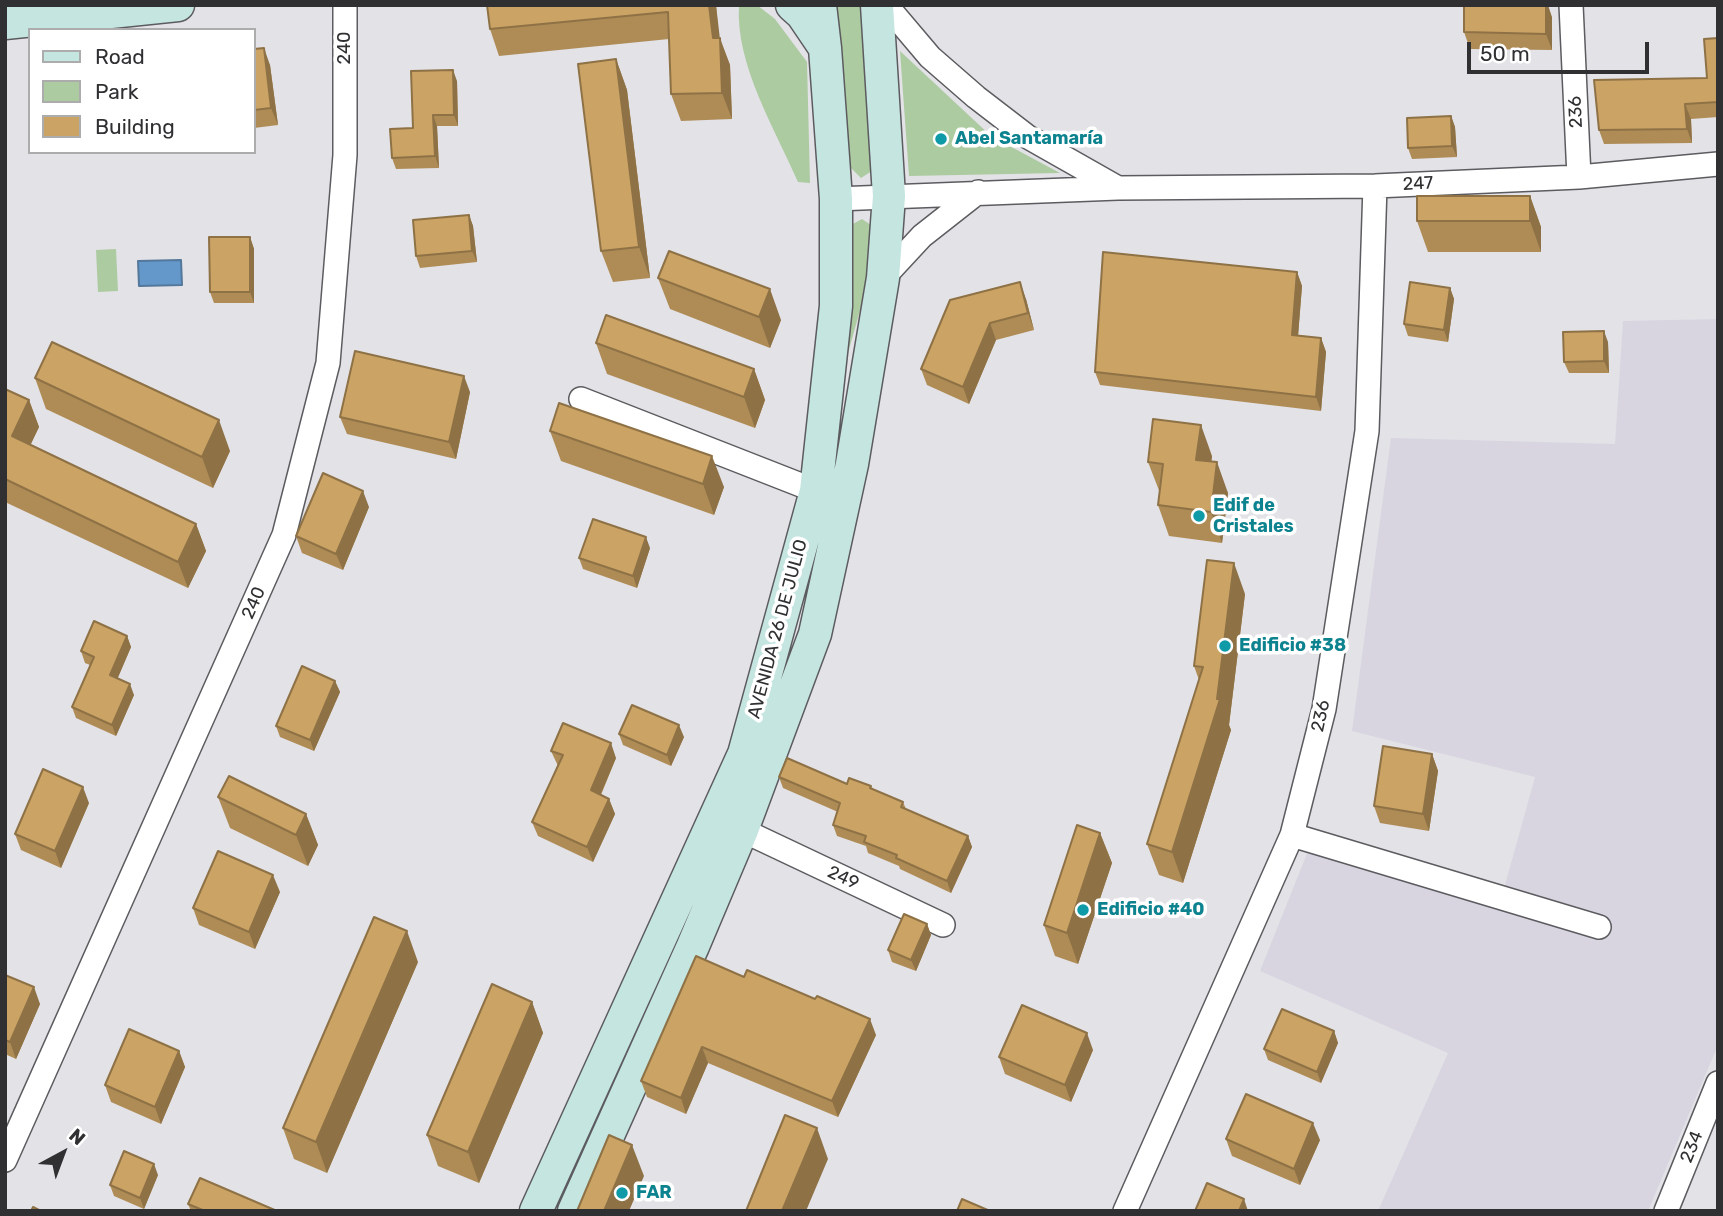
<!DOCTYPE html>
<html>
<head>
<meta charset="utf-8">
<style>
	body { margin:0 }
	#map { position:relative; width:1723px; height:1216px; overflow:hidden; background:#e3e2e7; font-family:Rubik,sans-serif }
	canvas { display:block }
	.frame { position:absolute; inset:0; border:7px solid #303032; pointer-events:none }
	.legend { position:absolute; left:28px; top:28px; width:228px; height:126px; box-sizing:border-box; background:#fff; border:2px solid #acacad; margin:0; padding:9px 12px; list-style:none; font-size:21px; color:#303032 }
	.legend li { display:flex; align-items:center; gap:14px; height:35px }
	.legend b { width:35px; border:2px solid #acacad }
	.north { position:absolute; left:28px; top:1118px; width:70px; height:70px; -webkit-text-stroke:5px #fff; paint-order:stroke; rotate:41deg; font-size:19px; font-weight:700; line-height:28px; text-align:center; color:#303032 }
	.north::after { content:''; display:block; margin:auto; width:24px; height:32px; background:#303032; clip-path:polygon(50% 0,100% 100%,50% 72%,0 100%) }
	.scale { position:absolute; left:1467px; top:42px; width:182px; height:32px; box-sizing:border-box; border:4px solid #303032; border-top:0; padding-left:9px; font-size:21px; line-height:24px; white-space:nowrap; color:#303032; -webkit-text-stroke:5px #fff; paint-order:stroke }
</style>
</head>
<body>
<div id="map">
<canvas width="1723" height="1216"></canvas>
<div class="frame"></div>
<ul class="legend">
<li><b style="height:9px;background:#c5e5e0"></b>Road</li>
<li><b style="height:19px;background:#accba1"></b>Park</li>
<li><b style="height:19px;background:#cba364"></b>Building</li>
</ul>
<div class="north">N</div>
<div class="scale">50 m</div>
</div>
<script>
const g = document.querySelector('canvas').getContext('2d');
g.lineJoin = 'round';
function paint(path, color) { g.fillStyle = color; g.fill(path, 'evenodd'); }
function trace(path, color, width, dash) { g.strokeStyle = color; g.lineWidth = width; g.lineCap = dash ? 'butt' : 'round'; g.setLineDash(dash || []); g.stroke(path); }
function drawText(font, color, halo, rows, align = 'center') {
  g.font = font + ' Rubik,sans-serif'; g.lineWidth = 7; g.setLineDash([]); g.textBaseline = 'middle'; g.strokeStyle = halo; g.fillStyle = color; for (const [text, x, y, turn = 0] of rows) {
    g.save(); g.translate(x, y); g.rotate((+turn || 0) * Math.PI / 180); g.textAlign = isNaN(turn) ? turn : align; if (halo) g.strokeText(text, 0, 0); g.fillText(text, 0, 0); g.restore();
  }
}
paint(new Path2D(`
	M 1718,319 L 1718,1045 L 1648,1211 L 1378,1211 L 1448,1053 L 1260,971 L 1308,851 L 1498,910 L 1535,777 L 1352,731 L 1391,438 L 1615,444 L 1623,321 Z`), '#d8d5e1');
paint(new Path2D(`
	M 739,5 L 757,5 L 775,19 L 807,62 L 810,183 L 798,182 C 775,129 735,64 739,5 Z
	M 834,5 L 865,5 L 875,169 L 861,178 L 847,164 Z
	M 900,51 L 991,136 L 1060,173 L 909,176 Z
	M 862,219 L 874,227 L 866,289 L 848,353 L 849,226 Z
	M 116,249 L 118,291 L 98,292 L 96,250 Z`), '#accba1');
const water = new Path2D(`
	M 181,260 L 182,285 L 139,286 L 138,261 Z`);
paint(water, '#6497ca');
trace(water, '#54789c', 2);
const street = new Path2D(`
	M 886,5 L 930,57 L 976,97 L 1028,137 L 1118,188
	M 1571,5 L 1579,177
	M 836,199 L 1118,188 L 1375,186 L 1579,177 L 1718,164
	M 883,278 L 922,236 L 978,192
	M 581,399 L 829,496
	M 742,830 L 943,925
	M 1292,835 L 1599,927
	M 5,1160 L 284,535 L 328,363 L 345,155 L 345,5
	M 1125,1211 L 1292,835 L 1324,709 L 1367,431 L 1375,186
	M 1666,1211 L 1718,1083`);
const secondary = new Path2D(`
	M 792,5 L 802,14 L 823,45
	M 5,23 L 178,5
	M 536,1211 L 744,754 L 816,491 L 836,306 L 836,199 L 825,48 L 820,5
	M 574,1211 L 693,946 L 742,830 L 815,634 L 852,464 L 883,278 L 889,196 L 877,5`);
trace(street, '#5c5b5f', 26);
trace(secondary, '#5c5b5f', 35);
trace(street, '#fff', 23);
trace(secondary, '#c5e5e0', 32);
paint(new Path2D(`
	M 716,5 L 719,38 L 730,65 L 732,119 L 681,121 L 671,94 L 669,39 L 499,56 L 490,29 Z
	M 1552,17 L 1552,50 L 1470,49 L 1464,32 Z
	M 1718,38 L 1718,117 L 1691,119 L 1692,143 L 1604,144 L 1599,130 L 1707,78 Z
	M 254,49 L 270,65 L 278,125 L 254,128 Z
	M 616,59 L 627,90 L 650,278 L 613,282 L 601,251 Z
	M 457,81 L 458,126 L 437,126 L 439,168 L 396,169 L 392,158 L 413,128 Z
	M 1451,116 L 1455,127 L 1457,157 L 1412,159 L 1408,148 Z
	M 1530,196 L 1541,227 L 1541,252 L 1428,252 L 1417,221 Z
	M 469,215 L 473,226 L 477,262 L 420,268 L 416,256 Z
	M 250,237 L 254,249 L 254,303 L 214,303 L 210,292 Z
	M 1297,272 L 1302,286 L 1298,336 L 1321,338 L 1326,352 L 1321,411 L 1100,385 L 1095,372 Z
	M 658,278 L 781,320 L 770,348 L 670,309 Z
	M 1450,288 L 1454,299 L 1448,342 L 1408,336 L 1404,324 Z
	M 1026,299 L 1034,330 L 996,340 L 969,404 L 927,385 L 921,369 Z
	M 1608,342 L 1609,373 L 1569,373 L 1564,362 Z
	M 596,343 L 754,369 L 765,400 L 755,428 L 607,374 Z
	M 35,378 L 230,451 L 213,488 L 46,409 Z
	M 5,389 L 29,400 L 39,427 L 30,445 L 196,524 L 206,551 L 188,588 L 5,502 Z
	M 470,392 L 456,459 L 347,434 L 340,417 Z
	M 550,431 L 724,487 L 714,515 L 561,461 Z
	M 1212,456 L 1211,462 L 1228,493 L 1222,543 L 1169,536 L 1158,505 L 1160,493 L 1148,462 Z
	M 369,507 L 343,570 L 302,553 L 296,536 Z
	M 650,548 L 637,588 L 583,569 L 579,558 Z
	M 1245,594 L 1229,725 L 1231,730 L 1183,883 L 1159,875 L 1147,844 L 1199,680 L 1194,666 Z
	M 127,636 L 131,647 L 117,679 L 134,695 L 116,736 L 76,718 L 72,707 L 90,665 L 85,663 L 81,651 Z
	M 335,681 L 340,692 L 314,751 L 280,737 L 276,726 Z
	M 619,734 L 684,737 L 671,766 L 623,745 Z
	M 551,751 L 616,758 L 601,795 L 609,799 L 615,814 L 593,862 L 538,836 L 532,822 L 558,766 Z
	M 1432,754 L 1438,771 L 1429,831 L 1380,823 L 1374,806 Z
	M 779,777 L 871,786 L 872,789 L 903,802 L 906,809 L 968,836 L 972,847 L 951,893 L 900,869 L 899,866 L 868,853 L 866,846 L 837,836 L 833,825 L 838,812 L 783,788 Z
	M 218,797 L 306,814 L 318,845 L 308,866 L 230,828 Z
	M 89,803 L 61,868 L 21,850 L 15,834 Z
	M 1100,833 L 1112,863 L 1078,964 L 1055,956 L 1044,925 Z
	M 280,892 L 255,949 L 199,925 L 193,908 Z
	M 927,924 L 931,935 L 916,971 L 892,962 L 888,950 Z
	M 696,956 L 876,1035 L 838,1117 L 708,1063 L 686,1114 L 647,1097 L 641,1081 Z
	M 418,962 L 327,1173 L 294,1159 L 283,1128 Z
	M 5,975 L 40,1004 L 16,1059 L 5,1054 Z
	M 532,1002 L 543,1033 L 479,1183 L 438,1166 L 427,1135 Z
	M 1334,1031 L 1338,1043 L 1321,1083 L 1268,1060 L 1264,1049 Z
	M 1093,1050 L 1071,1102 L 1005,1074 L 999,1057 Z
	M 179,1051 L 185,1067 L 161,1124 L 111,1102 L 105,1085 Z
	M 1226,1139 L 1320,1140 L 1300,1185 L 1232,1156 Z
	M 158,1175 L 144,1209 L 114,1196 L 110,1185 Z
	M 188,1204 L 277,1211 L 191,1211 Z`), '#af8c56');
paint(new Path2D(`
	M 709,5 L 716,5 L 721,48 L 720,38 L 730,65 L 732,119 L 722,93 L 713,38 Z
	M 1546,5 L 1548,5 L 1552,17 L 1552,50 L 1546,34 Z
	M 264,48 L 270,65 L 278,125 L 271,108 Z
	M 616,59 L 627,90 L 650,278 L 639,247 Z
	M 453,70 L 457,81 L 458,126 L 454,115 Z
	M 1685,104 L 1691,119 L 1692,143 L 1687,129 Z
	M 433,115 L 437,126 L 439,168 L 435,156 Z
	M 1451,116 L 1455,127 L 1457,157 L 1452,146 Z
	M 1530,196 L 1541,227 L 1541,252 L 1530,221 Z
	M 469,215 L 473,226 L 477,262 L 472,251 Z
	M 250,237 L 254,249 L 254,303 L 250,292 Z
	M 1297,272 L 1302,286 L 1297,349 L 1292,335 Z
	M 1020,282 L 1026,299 L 1034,330 L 1028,313 Z
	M 1450,288 L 1454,299 L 1448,342 L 1444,330 Z
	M 770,289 L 781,320 L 770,348 L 759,317 Z
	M 990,323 L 996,340 L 969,404 L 963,387 Z
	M 1604,331 L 1608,342 L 1609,373 L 1604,361 Z
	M 1321,338 L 1326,352 L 1321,411 L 1316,397 Z
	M 754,369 L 765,400 L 755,428 L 744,397 Z
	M 464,376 L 470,392 L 456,459 L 449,442 Z
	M 29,400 L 39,427 L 22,463 L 12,436 Z
	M 219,420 L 230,451 L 213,488 L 202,457 Z
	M 1201,425 L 1212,456 L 1208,491 L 1196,460 Z
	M 712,456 L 724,487 L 714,515 L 703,484 Z
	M 1217,462 L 1228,493 L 1222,543 L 1211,512 Z
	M 363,491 L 369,507 L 343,570 L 336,554 Z
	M 196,524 L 206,551 L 188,588 L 178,562 Z
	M 646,537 L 650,548 L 637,588 L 633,576 Z
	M 1234,563 L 1245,594 L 1229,725 L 1231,730 L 1183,883 L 1172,852 L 1217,699 Z
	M 127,636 L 131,647 L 114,687 L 110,675 Z
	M 335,681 L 340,692 L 314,751 L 310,740 Z
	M 130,684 L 134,695 L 116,736 L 112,725 Z
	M 679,725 L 684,737 L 671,766 L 667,755 Z
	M 611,743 L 616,758 L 596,805 L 591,790 Z
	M 1432,754 L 1438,771 L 1429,831 L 1423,814 Z
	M 83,787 L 89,803 L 61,868 L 55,851 Z
	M 609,799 L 615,814 L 593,862 L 587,847 Z
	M 306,814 L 318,845 L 308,866 L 296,835 Z
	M 1100,833 L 1112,863 L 1078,964 L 1067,933 Z
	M 968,836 L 972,847 L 951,893 L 947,881 Z
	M 273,875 L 280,892 L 255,949 L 249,932 Z
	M 927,924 L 931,935 L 916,971 L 911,960 Z
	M 407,931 L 418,962 L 327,1173 L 316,1142 Z
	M 34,987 L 40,1004 L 16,1059 L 10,1042 Z
	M 532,1002 L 543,1033 L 479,1183 L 468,1152 Z
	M 870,1019 L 876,1035 L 838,1117 L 832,1101 Z
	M 1334,1031 L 1338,1043 L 1321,1083 L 1317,1072 Z
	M 1087,1033 L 1093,1050 L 1071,1102 L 1065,1085 Z
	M 702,1047 L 708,1063 L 686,1114 L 681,1098 Z
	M 179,1051 L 185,1067 L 161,1124 L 155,1107 Z
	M 1313,1123 L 1320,1140 L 1300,1185 L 1294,1169 Z
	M 817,1128 L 828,1159 L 806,1211 L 782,1211 Z
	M 632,1145 L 644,1176 L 629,1211 L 604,1211 Z
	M 154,1164 L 158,1175 L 144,1209 L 140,1198 Z
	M 1244,1199 L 1248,1211 L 1239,1211 Z`), '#8e7246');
const building = new Path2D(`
	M 487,5 L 709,5 L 713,38 L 720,38 L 722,93 L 671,94 L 668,12 L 490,29 Z
	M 1464,5 L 1546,5 L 1546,34 L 1464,32 Z
	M 1718,38 L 1718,102 L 1685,104 L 1687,129 L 1599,130 L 1594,80 L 1707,78 L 1704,39 Z
	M 264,48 L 271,108 L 254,110 L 254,49 Z
	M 616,59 L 639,247 L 601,251 L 578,64 Z
	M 453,70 L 454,115 L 433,115 L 435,156 L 392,158 L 390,129 L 413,128 L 411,71 Z
	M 1451,116 L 1452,146 L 1408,148 L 1407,118 Z
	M 1417,196 L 1530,196 L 1530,221 L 1417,221 Z
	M 469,215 L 472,251 L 416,256 L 413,220 Z
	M 209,237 L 250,237 L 250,292 L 210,292 Z
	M 669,251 L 770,289 L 759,317 L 658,278 Z
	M 1103,252 L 1297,272 L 1292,335 L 1321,338 L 1316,397 L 1095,372 Z
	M 1020,282 L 1028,313 L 990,323 L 963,387 L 921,369 L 950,300 Z
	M 1410,282 L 1450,288 L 1444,330 L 1404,324 Z
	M 606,315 L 754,369 L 744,397 L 596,343 Z
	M 1604,331 L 1604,361 L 1564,362 L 1563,332 Z
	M 52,342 L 219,420 L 202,457 L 35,378 Z
	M 355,351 L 464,376 L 449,442 L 340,417 Z
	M 5,389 L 29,400 L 12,436 L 196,524 L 178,562 L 5,479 Z
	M 559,403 L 712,456 L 703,484 L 550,431 Z
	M 1153,419 L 1201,425 L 1196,460 L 1217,462 L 1211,512 L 1158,505 L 1163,464 L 1148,462 Z
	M 323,473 L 363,491 L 336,554 L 296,536 Z
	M 593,519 L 646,537 L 633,576 L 579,558 Z
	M 1207,560 L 1234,563 L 1217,699 L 1220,699 L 1172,852 L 1147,844 L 1203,667 L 1194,666 Z
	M 94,621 L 127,636 L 110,675 L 130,684 L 112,725 L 72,707 L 94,657 L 81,651 Z
	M 302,666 L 335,681 L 310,740 L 276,726 Z
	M 632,705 L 679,725 L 667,755 L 619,734 Z
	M 563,723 L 611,743 L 591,790 L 609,799 L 587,847 L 532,822 L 563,755 L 551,751 Z
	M 1383,746 L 1432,754 L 1423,814 L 1374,806 Z
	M 787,758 L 847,784 L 849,778 L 871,786 L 870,788 L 903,802 L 901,807 L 968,836 L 947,881 L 896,858 L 897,855 L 864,842 L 866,836 L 833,825 L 840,803 L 779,777 Z
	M 43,769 L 83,787 L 55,851 L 15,834 Z
	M 229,776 L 306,814 L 296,835 L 218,797 Z
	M 1077,825 L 1100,833 L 1067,933 L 1044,925 Z
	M 218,851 L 273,875 L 249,932 L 193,908 Z
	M 904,914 L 927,924 L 911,960 L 888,950 Z
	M 374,917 L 407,931 L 316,1142 L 283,1128 Z
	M 696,956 L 744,977 L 747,970 L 815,999 L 817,996 L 870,1019 L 832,1101 L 702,1047 L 681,1098 L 641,1081 Z
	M 5,975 L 34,987 L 10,1042 L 5,1040 Z
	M 492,984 L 532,1002 L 468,1152 L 427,1135 Z
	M 1022,1005 L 1087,1033 L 1065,1085 L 999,1057 Z
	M 1282,1009 L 1334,1031 L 1317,1072 L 1264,1049 Z
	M 129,1029 L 179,1051 L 155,1107 L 105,1085 Z
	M 1246,1094 L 1313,1123 L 1294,1169 L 1226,1139 Z
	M 785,1115 L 817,1128 L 782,1211 L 746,1211 Z
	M 609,1135 L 632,1145 L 604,1211 L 577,1211 Z
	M 124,1151 L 154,1164 L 140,1198 L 110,1185 Z
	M 200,1178 L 277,1211 L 205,1211 L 188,1204 Z
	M 1207,1183 L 1244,1199 L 1239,1211 L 1195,1211 Z
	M 962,1199 L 990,1211 L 957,1211 Z
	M 33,1207 L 41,1211 L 31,1211 Z`);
paint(building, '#cba364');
trace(building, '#8e7246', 2);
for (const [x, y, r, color] of [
	[941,139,7,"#0f9aa8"],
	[1199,516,7,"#0f9aa8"],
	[1225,646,7,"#0f9aa8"],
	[1083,910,7,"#0f9aa8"],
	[622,1193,7,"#0f9aa8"]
]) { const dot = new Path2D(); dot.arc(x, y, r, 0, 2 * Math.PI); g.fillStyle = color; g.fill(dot); trace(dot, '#fff', 2.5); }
drawText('18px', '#303032', '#fff', [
	["240",345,48,-90],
	["236",1576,112,-93],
	["247",1418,184,-3],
	["240",254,603,-66],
	["AVENIDA 26 DE JULIO",778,629,-75],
	["236",1321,716,-78],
	["249",843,878,25],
	["234",1692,1147,-68]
]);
drawText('bold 18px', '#0d838f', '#fff', [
	["Abel Santamaría",955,139],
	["Edif de",1213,506],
	["Cristales",1213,527],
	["Edificio #38",1239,646],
	["Edificio #40",1097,910],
	["FAR",636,1193]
], 'left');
</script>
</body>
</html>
